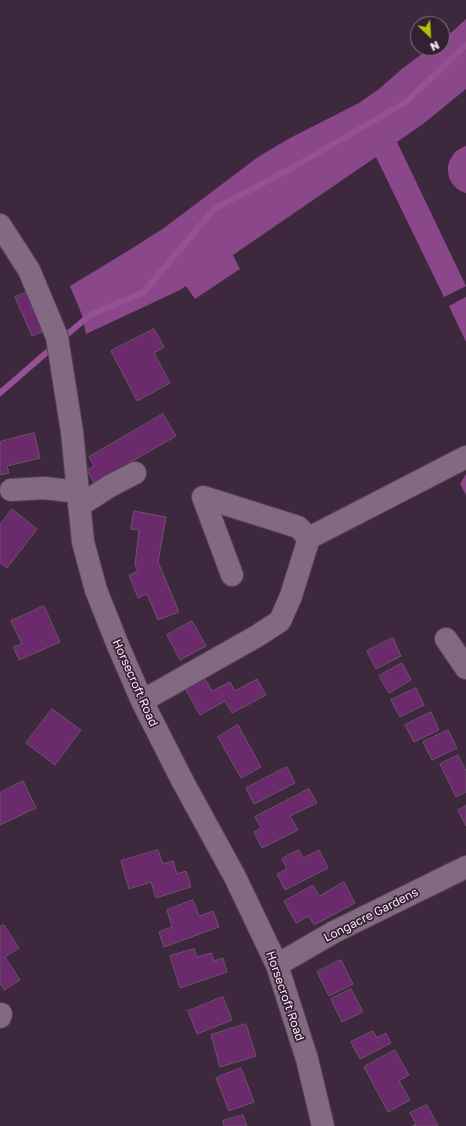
<!DOCTYPE html>
<html>
<head>
<meta charset="utf-8">
<style>
	body { margin:0 }
	#map { position:relative; width:466px; height:1126px; overflow:hidden; background:#3e283e; font-family:"Golos Text",sans-serif }
	canvas { display:block }
	.north { position:absolute; left:410px; top:16px; width:40px; height:40px; box-sizing:border-box; background:#341f33; border:1px solid #826f81; border-radius:50%; rotate:155deg; font-size:11px; font-weight:700; line-height:16px; text-align:center; color:#f6e7f5 }
	.north::after { content:''; display:block; margin:auto; width:14px; height:18px; background:#b0c502; clip-path:polygon(50% 0,100% 100%,50% 72%,0 100%) }
</style>
</head>
<body>
<div id="map">
<canvas width="466" height="1126"></canvas>
<div class="north">N</div>
</div>
<script>
const g = document.querySelector('canvas').getContext('2d');
g.lineJoin = 'round';
function paint(path, color) { g.fillStyle = color; g.fill(path, 'evenodd'); }
function trace(path, color, width, dash) { g.strokeStyle = color; g.lineWidth = width; g.lineCap = dash ? 'butt' : 'round'; g.setLineDash(dash || []); g.stroke(path); }
function drawText(font, color, halo, rows, align = 'center') {
  g.font = font + ' "Golos Text",sans-serif'; g.lineWidth = 3.5; g.setLineDash([]); g.textBaseline = 'middle'; g.strokeStyle = halo; g.fillStyle = color; for (const [text, x, y, turn = 0] of rows) {
    g.save(); g.translate(x, y); g.rotate((+turn || 0) * Math.PI / 180); g.textAlign = isNaN(turn) ? turn : align; if (halo) g.strokeText(text, 0, 0); g.fillText(text, 0, 0); g.restore();
  }
}
paint(new Path2D(`
	M 466,19 L 466,89 L 423,124 L 397,142 L 466,286 L 444,297 L 376,157 L 233,255 L 240,269 L 195,299 L 186,286 L 180,290 L 86,334 L 82,315 L 70,286 L 131,249 L 164,228 L 258,157 L 290,138 L 359,103 L 379,89 L 403,68 L 430,48 L 442,48 L 442,41 Z
	M 466,146 L 466,193 C 450,189 442,169 453,155 C 456,150 461,148 466,146 Z
	M 466,297 L 466,342 L 449,306 Z
	M 466,474 L 466,495 L 460,484 Z`), '#8a488a');
trace(new Path2D(`
	M 63,338 L 90,315 L 144,292 L 214,209 L 292,168 L 406,102 L 466,45
	M 0,393 L 54,346`), '#945194', 6);
const building = new Path2D(`
	M 30,291 L 46,330 L 32,336 L 15,297 Z
	M 154,329 L 164,347 L 154,353 L 170,383 L 137,401 L 111,351 Z
	M 163,414 L 176,436 L 94,483 L 87,470 L 94,466 L 89,457 Z
	M 34,433 L 40,458 L 7,466 L 9,473 L 0,475 L 0,442 Z
	M 12,509 L 37,529 L 7,568 L 0,563 L 0,525 Z
	M 134,511 L 166,517 L 158,562 L 179,612 L 158,620 L 147,594 L 138,598 L 129,575 L 138,571 L 135,565 L 139,530 L 131,529 Z
	M 44,606 L 60,642 L 19,660 L 13,647 L 22,644 L 11,621 Z
	M 192,621 L 206,646 L 180,660 L 167,635 Z
	M 393,638 L 401,656 L 376,669 L 367,651 Z
	M 402,663 L 411,680 L 389,693 L 379,676 Z
	M 204,677 L 212,691 L 230,682 L 235,691 L 257,679 L 266,695 L 232,713 L 225,701 L 200,715 L 185,688 Z
	M 416,688 L 424,705 L 400,717 L 391,700 Z
	M 52,709 L 81,730 L 55,765 L 26,743 Z
	M 431,712 L 439,730 L 414,742 L 405,725 Z
	M 238,725 L 261,767 L 241,778 L 218,737 Z
	M 448,730 L 457,748 L 432,760 L 423,742 Z
	M 458,755 L 466,771 L 466,792 L 456,797 L 440,764 Z
	M 287,767 L 295,783 L 254,804 L 246,788 Z
	M 23,781 L 36,808 L 0,825 L 0,793 Z
	M 309,789 L 317,803 L 290,816 L 298,830 L 262,848 L 254,832 L 261,828 L 255,817 Z
	M 466,806 L 466,826 L 458,810 Z
	M 158,850 L 163,864 L 173,861 L 177,874 L 186,871 L 191,887 L 156,898 L 151,882 L 129,889 L 121,861 Z
	M 299,850 L 303,858 L 319,850 L 328,868 L 285,890 L 277,874 L 287,869 L 282,859 Z
	M 344,882 L 355,903 L 314,925 L 309,916 L 296,923 L 284,901 L 313,885 L 319,896 Z
	M 193,900 L 199,916 L 213,911 L 219,927 L 164,947 L 159,932 L 172,927 L 167,910 Z
	M 4,925 L 19,948 L 5,957 L 20,980 L 4,990 L 0,983 L 0,927 Z
	M 194,949 L 197,957 L 211,953 L 214,961 L 223,958 L 227,972 L 180,988 L 170,956 Z
	M 341,960 L 353,984 L 329,996 L 317,972 Z
	M 351,989 L 363,1012 L 342,1022 L 331,999 Z
	M 223,997 L 232,1020 L 197,1034 L 188,1011 Z
	M 246,1024 L 256,1056 L 220,1067 L 211,1035 Z
	M 373,1031 L 377,1038 L 386,1033 L 391,1043 L 360,1059 L 351,1042 Z
	M 395,1050 L 409,1075 L 399,1081 L 410,1100 L 388,1112 L 364,1067 Z
	M 241,1068 L 254,1102 L 229,1111 L 216,1078 Z
	M 427,1105 L 438,1126 L 412,1126 L 416,1124 L 410,1113 Z
	M 243,1115 L 247,1126 L 224,1126 L 223,1121 Z`);
paint(building, '#6a2a6b');
trace(building, '#6b536b', 1);
const minor = new Path2D(`
	M 0,225 L 29,270 L 57,337 L 72,432 L 83,542 L 96,590 L 117,643 L 142,701 L 182,780 L 235,877 L 277,965 L 307,1059 L 323,1126
	M 11,490 L 44,488 L 78,492
	M 79,506 L 110,486 L 135,473
	M 232,575 L 203,497 L 298,527 L 309,538
	M 446,639 L 466,668
	M 142,701 L 257,636 L 280,621 L 291,596 L 309,538 L 466,457
	M 277,965 L 334,932 L 466,867
	M 0,1017 L 1,1014`);
trace(minor, '#564456', 24);
trace(minor, '#836a82', 22);
drawText('12px', '#f6e7f5', '#341f33', [
	["Horsecroft Road",135,683,66],
	["Longacre Gardens",371,915,-27],
	["Horsecroft Road",285,996,71]
]);
</script>
</body>
</html>
